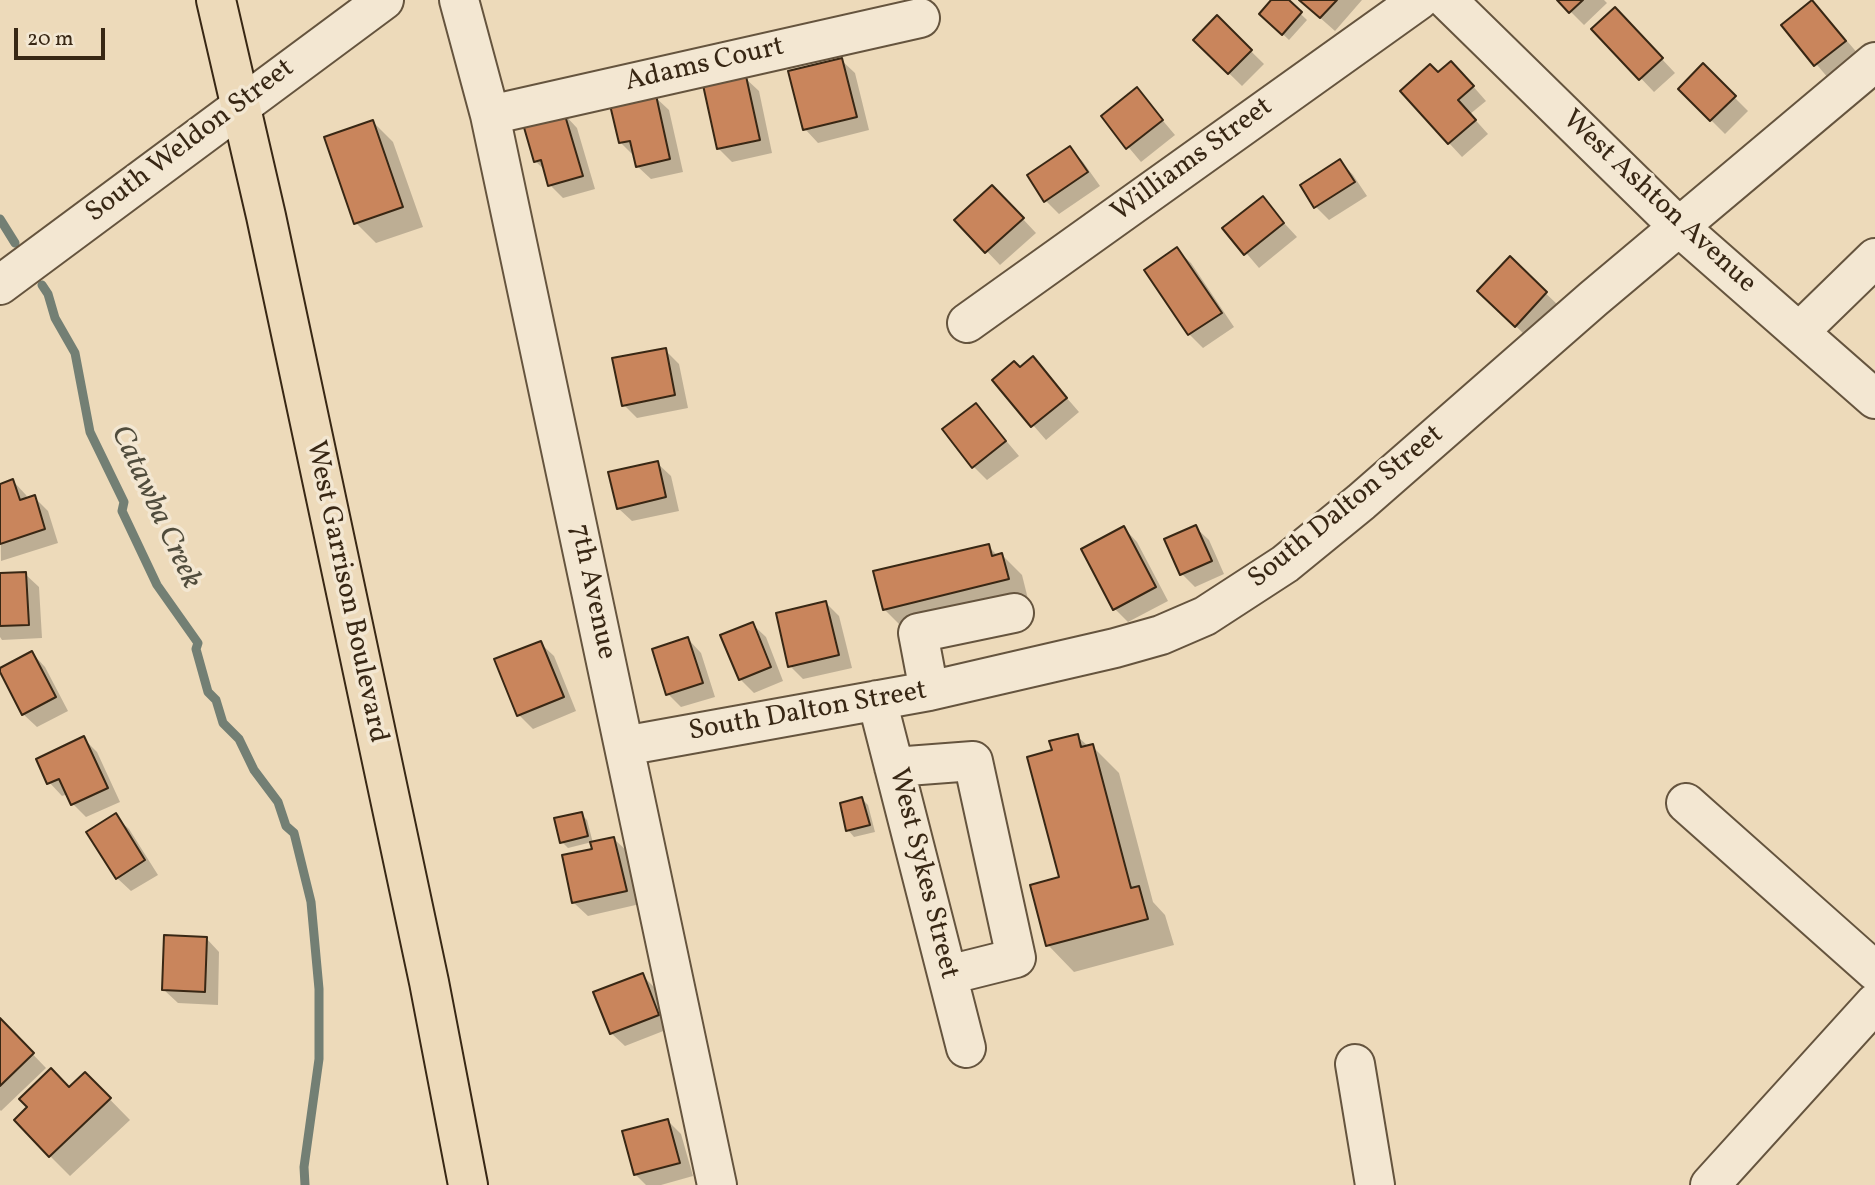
<!DOCTYPE html>
<html>
<head>
<meta charset="utf-8">
<style>
	body { margin:0 }
	#map { position:relative; width:1875px; height:1185px; overflow:hidden; background:#eddaba; font-family:Vollkorn,serif }
	canvas { display:block }
	.scale { position:absolute; left:14px; top:28px; width:91px; height:32px; box-sizing:border-box; border:4px solid #382714; border-top:0; padding-left:9px; font-size:21px; line-height:24px; white-space:nowrap; color:#382714; -webkit-text-stroke:5px #f3e7d2; paint-order:stroke }
</style>
</head>
<body>
<div id="map">
<canvas width="1875" height="1185"></canvas>
<div class="scale">20 m</div>
</div>
<script>
const g = document.querySelector('canvas').getContext('2d');
g.lineJoin = 'round';
function paint(path, color) { g.fillStyle = color; g.fill(path, 'evenodd'); }
function trace(path, color, width, dash) { g.strokeStyle = color; g.lineWidth = width; g.lineCap = dash ? 'butt' : 'round'; g.setLineDash(dash || []); g.stroke(path); }
function drawText(font, color, halo, rows, align = 'center') {
  g.font = font + ' Vollkorn,serif'; g.lineWidth = 7; g.setLineDash([]); g.textBaseline = 'middle'; g.strokeStyle = halo; g.fillStyle = color; for (const [text, x, y, turn = 0] of rows) {
    g.save(); g.translate(x, y); g.rotate((+turn || 0) * Math.PI / 180); g.textAlign = isNaN(turn) ? turn : align; if (halo) g.strokeText(text, 0, 0); g.fillText(text, 0, 0); g.restore();
  }
}
paint(new Path2D(`
	M 1273,0 L 1286,0 L 1307,20 L 1289,40 L 1261,13 Z
	M 1300,0 L 1362,0 L 1335,31 Z
	M 1559,0 L 1604,0 L 1607,3 L 1584,25 Z
	M 1813,1 L 1859,55 L 1829,79 L 1783,25 Z
	M 1217,18 L 1264,64 L 1242,86 L 1195,40 Z
	M 1628,23 L 1675,73 L 1654,92 L 1594,29 Z
	M 841,60 L 855,73 L 869,130 L 818,143 L 805,129 Z
	M 1703,66 L 1748,111 L 1725,134 L 1680,89 Z
	M 1438,74 L 1464,76 L 1486,101 L 1470,114 L 1488,134 L 1462,157 L 1449,143 Z
	M 745,78 L 759,91 L 772,153 L 732,162 L 718,148 Z
	M 1137,90 L 1175,135 L 1141,162 L 1103,117 Z
	M 655,97 L 669,110 L 683,172 L 651,179 L 637,166 L 634,156 L 621,143 Z
	M 564,114 L 577,128 L 595,189 L 563,198 L 550,185 L 546,171 L 535,161 Z
	M 373,122 L 393,142 L 423,227 L 376,243 L 356,223 Z
	M 1070,148 L 1083,162 L 1100,186 L 1059,214 L 1046,201 Z
	M 1340,161 L 1353,175 L 1367,196 L 1329,220 L 1316,207 Z
	M 1262,199 L 1297,237 L 1259,268 L 1225,228 Z
	M 1006,201 L 1036,233 L 1000,265 L 957,220 Z
	M 1177,250 L 1191,263 L 1234,327 L 1203,348 L 1189,334 L 1146,271 Z
	M 1510,259 L 1560,307 L 1529,339 L 1480,291 Z
	M 665,350 L 679,364 L 688,408 L 637,418 L 624,405 Z
	M 1033,359 L 1079,412 L 1046,440 L 994,380 L 1020,369 Z
	M 976,405 L 1019,456 L 987,480 L 974,467 Z
	M 657,463 L 671,476 L 679,511 L 632,521 L 618,508 Z
	M 13,481 L 26,495 L 28,499 L 34,497 L 48,511 L 58,543 L 1,561 L 0,485 Z
	M 1195,527 L 1209,540 L 1224,574 L 1195,587 L 1182,574 Z
	M 1124,528 L 1137,542 L 1168,601 L 1128,622 L 1115,609 Z
	M 988,546 L 998,556 L 1002,555 L 1022,575 L 1028,599 L 905,630 L 884,609 Z
	M 25,574 L 39,587 L 42,638 L 2,640 L 0,637 L 0,575 Z
	M 826,603 L 839,616 L 852,668 L 803,679 L 790,666 Z
	M 752,624 L 766,637 L 783,681 L 754,693 L 740,679 Z
	M 688,639 L 701,653 L 715,697 L 681,707 L 668,694 Z
	M 540,643 L 554,656 L 576,711 L 533,729 L 519,715 Z
	M 32,653 L 45,667 L 68,711 L 37,727 L 23,714 Z
	M 1077,736 L 1089,747 L 1092,746 L 1119,773 L 1153,902 L 1165,915 L 1174,945 L 1074,972 L 1048,945 L 1061,879 L 1054,752 Z
	M 83,738 L 97,752 L 120,802 L 86,817 L 73,804 L 68,794 L 62,796 L 49,782 Z
	M 862,799 L 868,805 L 875,832 L 854,837 L 848,830 Z
	M 581,814 L 587,820 L 593,843 L 614,839 L 628,852 L 640,904 L 588,916 L 574,903 L 594,850 L 592,842 L 568,848 L 562,842 Z
	M 115,816 L 129,829 L 158,875 L 131,891 L 117,878 Z
	M 206,938 L 219,952 L 218,1005 L 178,1003 L 164,990 Z
	M 642,975 L 656,989 L 671,1028 L 625,1046 L 611,1033 Z
	M 0,1020 L 46,1068 L 1,1111 L 0,1110 Z
	M 85,1074 L 130,1120 L 70,1176 L 50,1156 L 70,1089 Z
	M 668,1121 L 681,1134 L 693,1176 L 661,1185 L 646,1185 L 636,1175 Z`), '#0003');
trace(new Path2D(`
	M 0,219 L 15,243
	M 42,285 L 48,294 L 55,318 L 75,353 L 90,432 L 124,502 L 122,511 L 157,585 L 198,643 L 196,649 L 208,692 L 216,700 L 223,723 L 239,739 L 254,770 L 278,802 L 286,826 L 294,833 L 311,902 L 319,989 L 319,1059 L 304,1167 L 305,1185`), '#737f74', 9);
const building = new Path2D(`
	M 1271,0 L 1289,0 L 1302,12 L 1282,35 L 1259,14 Z
	M 1299,0 L 1337,0 L 1320,18 Z
	M 1557,0 L 1583,0 L 1569,13 Z
	M 1812,0 L 1846,41 L 1814,66 L 1781,25 Z
	M 1615,7 L 1663,58 L 1639,80 L 1591,29 Z
	M 1217,15 L 1252,50 L 1228,74 L 1193,40 Z
	M 842,58 L 857,117 L 803,130 L 788,71 Z
	M 1451,61 L 1474,86 L 1458,100 L 1476,120 L 1448,144 L 1400,91 L 1430,64 L 1438,72 Z
	M 1703,63 L 1736,96 L 1710,121 L 1678,89 Z
	M 746,76 L 760,140 L 717,149 L 703,85 Z
	M 1137,87 L 1163,120 L 1126,149 L 1101,116 Z
	M 656,95 L 670,159 L 636,167 L 630,141 L 619,143 L 610,105 Z
	M 564,112 L 583,176 L 548,186 L 541,160 L 534,162 L 523,124 Z
	M 373,120 L 403,207 L 354,224 L 324,137 Z
	M 1070,146 L 1088,172 L 1044,202 L 1027,175 Z
	M 1340,159 L 1355,182 L 1314,208 L 1300,185 Z
	M 992,185 L 1024,218 L 985,253 L 954,220 Z
	M 1263,196 L 1284,223 L 1244,255 L 1222,228 Z
	M 1177,247 L 1222,313 L 1188,335 L 1144,270 Z
	M 1510,256 L 1547,292 L 1515,327 L 1477,291 Z
	M 666,348 L 675,395 L 622,406 L 612,358 Z
	M 1033,356 L 1067,398 L 1031,427 L 992,380 L 1014,361 L 1020,367 Z
	M 976,403 L 1006,441 L 972,468 L 942,429 Z
	M 658,461 L 666,497 L 617,509 L 608,472 Z
	M 13,479 L 20,500 L 35,495 L 45,529 L 0,544 L 0,484 Z
	M 1196,525 L 1212,561 L 1180,575 L 1164,539 Z
	M 1124,526 L 1156,587 L 1113,610 L 1081,549 Z
	M 989,544 L 992,556 L 1002,553 L 1009,579 L 883,610 L 873,571 Z
	M 26,572 L 29,625 L 0,626 L 0,573 Z
	M 826,601 L 839,655 L 788,667 L 776,613 Z
	M 753,622 L 771,667 L 739,680 L 720,635 Z
	M 688,637 L 703,683 L 666,695 L 652,649 Z
	M 541,641 L 564,697 L 517,716 L 494,659 Z
	M 32,651 L 56,697 L 22,715 L 0,672 L 0,668 Z
	M 1078,734 L 1081,747 L 1093,744 L 1131,888 L 1139,886 L 1148,919 L 1046,946 L 1030,885 L 1059,877 L 1027,757 L 1052,750 L 1049,741 Z
	M 84,736 L 108,788 L 71,805 L 59,779 L 47,784 L 36,759 Z
	M 862,797 L 870,825 L 846,831 L 840,803 Z
	M 582,812 L 588,836 L 560,843 L 554,818 Z
	M 116,813 L 145,860 L 116,879 L 86,832 Z
	M 614,837 L 627,891 L 572,903 L 562,855 L 592,849 L 590,842 Z
	M 164,935 L 207,937 L 205,992 L 162,990 Z
	M 643,973 L 659,1015 L 610,1034 L 593,992 Z
	M 0,1018 L 34,1053 L 0,1086 Z
	M 51,1068 L 69,1087 L 85,1072 L 111,1098 L 49,1157 L 14,1120 L 27,1107 L 19,1099 Z
	M 668,1119 L 680,1163 L 634,1175 L 622,1131 Z`);
paint(building, '#c9855c');
trace(building, '#382714', 2);
const minor = new Path2D(`
	M 459,0 L 490,115 L 717,1185
	M 1447,0 L 1678,226 L 1875,399
	M 490,115 L 920,18
	M 0,285 L 384,0
	M 967,323 L 1419,0
	M 1799,332 L 1875,258
	M 929,691 L 918,633 L 1014,613
	M 877,700 L 966,1048
	M 624,746 L 929,691 L 1115,648 L 1161,635 L 1205,616 L 1285,564 L 1361,502 L 1593,299 L 1875,62
	M 894,767 L 973,761 L 1016,958 L 948,975
	M 1686,803 L 1875,971
	M 1355,1064 L 1375,1185
	M 1710,1185 L 1875,1003`);
const major = new Path2D(`
	M 216,0 L 266,216 L 429,982 L 468,1185`);
trace(minor, '#65543e', 42);
trace(major, '#382714', 42);
trace(minor, '#f3e7d2', 38);
trace(major, '#eddaba', 38);
drawText('28px', '#382714', '#f3e7d2', [
	["Adams Court",705,66,-13],
	["South Weldon Street",191,142,-37],
	["Williams Street",1193,161,-36],
	["West Ashton Avenue",1658,203,43],
	["South Dalton Street",1347,508,-39],
	["West Garrison Boulevard",345,592,78],
	["7th Avenue",591,592,78],
	["South Dalton Street",808,713,-10],
	["West Sykes Street",922,874,76]
]);
drawText('italic 30px', '#504c3c', '#f3e7d2', [
	["Catawba Creek",154,508,65]
]);
</script>
</body>
</html>
